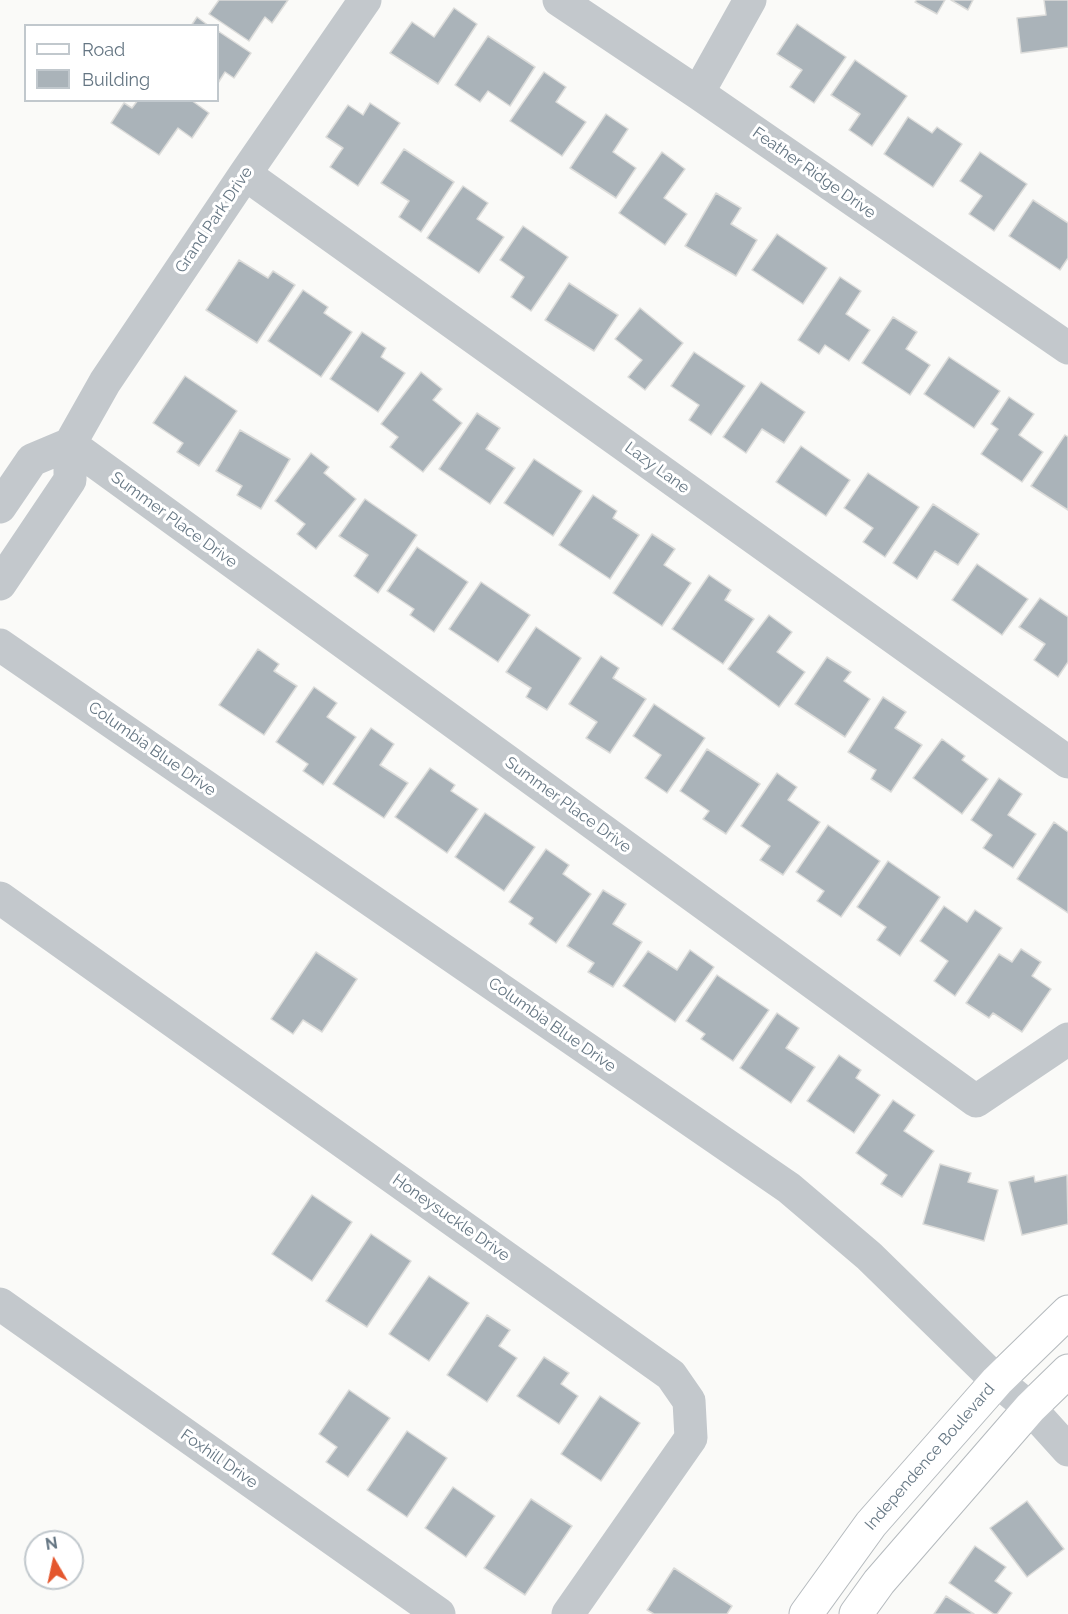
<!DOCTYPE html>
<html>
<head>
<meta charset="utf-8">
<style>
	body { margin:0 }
	#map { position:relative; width:1068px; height:1614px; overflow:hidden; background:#fafaf8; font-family:Raleway,sans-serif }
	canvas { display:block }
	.legend { position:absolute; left:24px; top:24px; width:195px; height:78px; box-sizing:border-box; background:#fff; border:2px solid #c1c8cd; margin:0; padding:8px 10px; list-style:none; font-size:18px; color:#657683 }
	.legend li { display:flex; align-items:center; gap:12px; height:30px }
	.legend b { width:30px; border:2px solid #c1c8cd }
	.north { position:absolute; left:24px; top:1530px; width:60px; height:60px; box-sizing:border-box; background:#fff; border:2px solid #c1c8cd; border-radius:50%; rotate:351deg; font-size:16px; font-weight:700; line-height:24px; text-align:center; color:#657683 }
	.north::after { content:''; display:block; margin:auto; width:21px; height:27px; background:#e4572e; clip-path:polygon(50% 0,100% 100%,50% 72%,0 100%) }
</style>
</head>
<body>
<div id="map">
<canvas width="1068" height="1614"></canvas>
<ul class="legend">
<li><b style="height:8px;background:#fff"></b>Road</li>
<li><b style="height:16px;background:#aab3b9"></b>Building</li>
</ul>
<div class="north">N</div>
</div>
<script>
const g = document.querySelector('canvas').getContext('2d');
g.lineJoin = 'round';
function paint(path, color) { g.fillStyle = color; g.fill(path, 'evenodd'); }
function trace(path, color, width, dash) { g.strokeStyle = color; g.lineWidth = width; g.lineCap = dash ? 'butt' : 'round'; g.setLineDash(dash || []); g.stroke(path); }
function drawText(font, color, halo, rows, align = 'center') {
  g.font = font + ' Raleway,sans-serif'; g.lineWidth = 6; g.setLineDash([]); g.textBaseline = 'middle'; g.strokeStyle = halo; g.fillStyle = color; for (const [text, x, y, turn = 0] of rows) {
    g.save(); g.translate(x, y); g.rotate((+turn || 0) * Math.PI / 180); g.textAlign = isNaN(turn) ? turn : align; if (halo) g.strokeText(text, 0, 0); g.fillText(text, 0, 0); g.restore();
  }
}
const building = new Path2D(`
	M 219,0 L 288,0 L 272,23 L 265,17 L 249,41 L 209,14 Z
	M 917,0 L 945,0 L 937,14 L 915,2 Z
	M 951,0 L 973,0 L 968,10 Z
	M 1044,0 L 1068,0 L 1068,47 L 1021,53 L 1017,18 L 1046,15 Z
	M 454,8 L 477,24 L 438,84 L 390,53 L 412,22 L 434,37 Z
	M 197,17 L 209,26 L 191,26 Z
	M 797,24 L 846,57 L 814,103 L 790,87 L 802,70 L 777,54 Z
	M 218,31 L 251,53 L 234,78 L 225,72 L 218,83 Z
	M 488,36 L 535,67 L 510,106 L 488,91 L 480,102 L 455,85 Z
	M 855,60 L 907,96 L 872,146 L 849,130 L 860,114 L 831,95 Z
	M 544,72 L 566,87 L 556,102 L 586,122 L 562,156 L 510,121 Z
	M 138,100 L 191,100 L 209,113 L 192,138 L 178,128 L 159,155 L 111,123 L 124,103 L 132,108 Z
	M 370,103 L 400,123 L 358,186 L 330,167 L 343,148 L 326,137 L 348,105 L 363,115 Z
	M 606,114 L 628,129 L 613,152 L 636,168 L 616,198 L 570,168 Z
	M 908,117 L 932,133 L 937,127 L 962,144 L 933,187 L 884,154 Z
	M 404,149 L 454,182 L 421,232 L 399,217 L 409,201 L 381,183 Z
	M 662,152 L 685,169 L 664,198 L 687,214 L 665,245 L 619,213 Z
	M 980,152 L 1027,184 L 994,231 L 969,214 L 982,196 L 960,181 Z
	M 463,186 L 488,203 L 477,219 L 504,237 L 479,273 L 427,238 Z
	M 716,193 L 741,208 L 731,224 L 757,240 L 736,276 L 685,246 Z
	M 1033,200 L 1068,223 L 1068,258 L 1060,270 L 1009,236 Z
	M 523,226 L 568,257 L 531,311 L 511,297 L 524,277 L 500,260 Z
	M 777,234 L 827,268 L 803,304 L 752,270 Z
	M 239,260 L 268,278 L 273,271 L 295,285 L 257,343 L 206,310 Z
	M 840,277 L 861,291 L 846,314 L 870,330 L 849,361 L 825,345 L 819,354 L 798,340 Z
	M 569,283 L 618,315 L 594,351 L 545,320 Z
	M 303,290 L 328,307 L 324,313 L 352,332 L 321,377 L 268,341 Z
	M 640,308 L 683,343 L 645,390 L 628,377 L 642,360 L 615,339 Z
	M 893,317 L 917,332 L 906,349 L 930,365 L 910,395 L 862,363 Z
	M 362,332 L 386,348 L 381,357 L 405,373 L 378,412 L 330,379 Z
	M 694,352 L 745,386 L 711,435 L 689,420 L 699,405 L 671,386 Z
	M 949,357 L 1000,391 L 974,428 L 924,394 Z
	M 421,372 L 442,389 L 433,400 L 462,423 L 423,472 L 390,447 L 398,437 L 381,424 Z
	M 185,376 L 237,411 L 199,466 L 177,452 L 183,443 L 153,423 Z
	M 761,382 L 805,412 L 784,443 L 762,429 L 746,453 L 723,437 Z
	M 1009,397 L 1034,414 L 1019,435 L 1043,452 L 1022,482 L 981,454 L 998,429 L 991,424 Z
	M 477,413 L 500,428 L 486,449 L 515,468 L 490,504 L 439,469 Z
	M 240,430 L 290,459 L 261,509 L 237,495 L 242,486 L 216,471 Z
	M 1065,435 L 1068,437 L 1068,510 L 1031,486 Z
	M 801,446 L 850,480 L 826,516 L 776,482 Z
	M 311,453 L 329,467 L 324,473 L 356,499 L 316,549 L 297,534 L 305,524 L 275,501 Z
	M 534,459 L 582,491 L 553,536 L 504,503 Z
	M 868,473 L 919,507 L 885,557 L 863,542 L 873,528 L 844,508 Z
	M 593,495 L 617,511 L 613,518 L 639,535 L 610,579 L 559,545 Z
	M 365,499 L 417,535 L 378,593 L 354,576 L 368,555 L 339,536 Z
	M 933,504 L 979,534 L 958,565 L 935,551 L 917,579 L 893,563 Z
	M 652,534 L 675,549 L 664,565 L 691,583 L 662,626 L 613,593 Z
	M 417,547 L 468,582 L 434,632 L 410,615 L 414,609 L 387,591 Z
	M 977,564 L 1028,599 L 1002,635 L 952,600 Z
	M 709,575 L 731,590 L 725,600 L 754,619 L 723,664 L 672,629 Z
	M 481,582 L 530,615 L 498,662 L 449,629 Z
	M 1040,598 L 1068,617 L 1068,662 L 1058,677 L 1034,660 L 1045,644 L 1019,627 Z
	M 769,615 L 792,632 L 777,652 L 805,672 L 779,707 L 728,669 Z
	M 536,627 L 581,658 L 547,710 L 526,697 L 531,688 L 506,672 Z
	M 258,649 L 279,664 L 274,671 L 297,686 L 264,735 L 219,705 Z
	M 601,656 L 619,668 L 613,678 L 646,699 L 610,753 L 586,738 L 597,722 L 569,704 Z
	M 827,657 L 851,672 L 844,681 L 870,699 L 845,737 L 795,704 Z
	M 314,687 L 337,703 L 327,717 L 356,737 L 323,785 L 303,771 L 308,764 L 276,742 Z
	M 883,697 L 906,712 L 895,728 L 922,745 L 891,792 L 871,779 L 876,770 L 848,752 Z
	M 654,704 L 705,738 L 667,793 L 645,778 L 661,755 L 633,736 Z
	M 371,728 L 394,744 L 380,765 L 408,783 L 384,818 L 333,784 Z
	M 942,739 L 965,756 L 962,760 L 988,779 L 962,814 L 913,778 Z
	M 707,749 L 760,784 L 726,834 L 703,819 L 709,811 L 680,791 Z
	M 430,768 L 455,785 L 451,791 L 478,809 L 447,853 L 395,817 Z
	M 777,773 L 797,787 L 788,800 L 820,822 L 783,875 L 760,860 L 770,846 L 741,826 Z
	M 999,778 L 1022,794 L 1008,815 L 1036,834 L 1013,868 L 983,848 L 992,835 L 971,820 Z
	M 485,813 L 535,847 L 504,891 L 455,857 Z
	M 1054,822 L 1068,832 L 1068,913 L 1017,879 Z
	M 828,825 L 880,861 L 841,917 L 817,901 L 824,891 L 796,872 Z
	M 546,849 L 569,865 L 563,874 L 591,894 L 556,943 L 529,924 L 533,918 L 509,902 Z
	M 888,861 L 940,897 L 900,956 L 877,940 L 886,927 L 857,907 Z
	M 603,890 L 626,904 L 613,924 L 642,942 L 613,987 L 588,972 L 594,963 L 567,946 Z
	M 944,906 L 967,922 L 975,910 L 1002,928 L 955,996 L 934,981 L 948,961 L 920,941 Z
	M 1021,949 L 1041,962 L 1032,976 L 1051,989 L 1022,1032 L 993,1013 L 989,1018 L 966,1003 L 999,954 L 1012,962 Z
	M 690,950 L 714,967 L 675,1022 L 623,986 L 648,951 L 677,970 Z
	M 316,952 L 357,979 L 322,1032 L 303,1020 L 293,1034 L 271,1019 Z
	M 717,975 L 769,1010 L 733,1061 L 701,1039 L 705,1034 L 686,1021 Z
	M 777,1013 L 799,1028 L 786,1048 L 815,1067 L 791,1103 L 740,1068 Z
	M 839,1055 L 861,1070 L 856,1078 L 880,1095 L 854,1133 L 807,1101 Z
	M 893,1100 L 915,1115 L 904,1131 L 934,1151 L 902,1197 L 881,1184 L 887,1175 L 856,1153 Z
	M 940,1164 L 971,1173 L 968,1182 L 998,1190 L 984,1241 L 923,1224 Z
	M 1067,1175 L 1068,1224 L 1022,1235 L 1009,1182 L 1034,1176 L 1035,1182 Z
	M 312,1195 L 352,1222 L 312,1281 L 272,1254 Z
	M 371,1234 L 411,1261 L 367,1327 L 326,1301 Z
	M 429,1276 L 469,1303 L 429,1361 L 389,1334 Z
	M 487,1315 L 510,1330 L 499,1346 L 517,1358 L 487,1402 L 447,1375 Z
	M 544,1357 L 569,1373 L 561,1384 L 578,1396 L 559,1424 L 517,1396 Z
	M 349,1390 L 390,1418 L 348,1477 L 326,1462 L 337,1447 L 319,1434 Z
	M 600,1396 L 640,1423 L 601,1481 L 561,1454 Z
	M 407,1431 L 447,1458 L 407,1517 L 367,1490 Z
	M 453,1487 L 495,1516 L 466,1557 L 425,1528 Z
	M 531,1499 L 572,1526 L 525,1595 L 484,1568 Z
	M 1027,1501 L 1064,1549 L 1027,1577 L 990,1528 Z
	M 975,1546 L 1006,1567 L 995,1581 L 1012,1593 L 997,1614 L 994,1614 L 949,1583 Z
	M 674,1568 L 732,1606 L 727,1614 L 654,1614 L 647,1610 Z
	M 946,1596 L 974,1614 L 934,1614 Z`);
paint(building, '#aab3b9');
trace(building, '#dcdcda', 1.5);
const major = new Path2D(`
	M 806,1614 L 871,1524 L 997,1381 L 1068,1312
	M 856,1614 L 879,1582 L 1030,1408 L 1068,1371`);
trace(major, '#b5babe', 35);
trace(new Path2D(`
	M 559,0 L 698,93 L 1068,348
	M 698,93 L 750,0
	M 245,174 L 1068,762
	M 70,444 L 976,1101 L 1068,1039
	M 0,507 L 32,460 L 70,444
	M 0,584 L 70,480 L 70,444 L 105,382 L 245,174 L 365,0
	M 0,645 L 789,1188 L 869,1256 L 997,1381 L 1030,1408 L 1068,1450
	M 0,898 L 671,1375 L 689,1401 L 691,1438 L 568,1614
	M 0,1304 L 439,1614`), '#c3c8cc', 33);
trace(major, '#fff', 33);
drawText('16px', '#657683', '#fff', [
	["Feather Ridge Drive",814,173,35],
	["Grand Park Drive",214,220,-56],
	["Lazy Lane",657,468,36],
	["Summer Place Drive",174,520,36],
	["Columbia Blue Drive",152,749,35],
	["Summer Place Drive",568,805,36],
	["Columbia Blue Drive",552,1025,35],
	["Honeysuckle Drive",451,1218,35],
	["Independence Boulevard",930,1457,-49],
	["Foxhill Drive",219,1459,35]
]);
</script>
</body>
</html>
